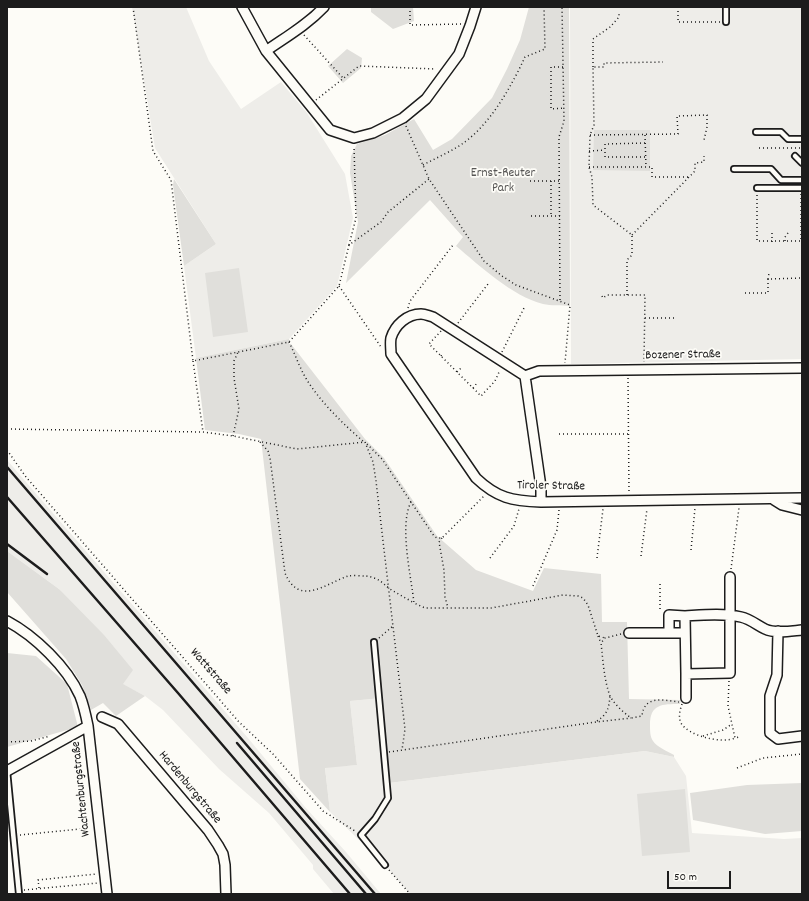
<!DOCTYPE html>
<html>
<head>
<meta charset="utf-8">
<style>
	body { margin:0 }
	#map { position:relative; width:809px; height:901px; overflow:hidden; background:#fdfcf7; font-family:Dekko,sans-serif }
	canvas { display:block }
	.frame { position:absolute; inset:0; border:8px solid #1c1c1c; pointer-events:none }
	.scale { position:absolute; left:667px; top:871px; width:64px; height:18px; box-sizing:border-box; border:2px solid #1c1c1c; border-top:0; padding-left:5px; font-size:12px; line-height:14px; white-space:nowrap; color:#1c1c1c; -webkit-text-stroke:3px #fdfcf7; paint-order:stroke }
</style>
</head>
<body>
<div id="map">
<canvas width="809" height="901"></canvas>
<div class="frame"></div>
<div class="scale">50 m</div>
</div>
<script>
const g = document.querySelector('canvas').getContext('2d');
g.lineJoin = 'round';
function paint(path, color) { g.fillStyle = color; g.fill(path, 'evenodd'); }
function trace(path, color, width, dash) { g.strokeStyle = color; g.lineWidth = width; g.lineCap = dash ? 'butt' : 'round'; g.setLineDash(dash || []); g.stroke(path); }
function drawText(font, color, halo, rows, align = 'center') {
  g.font = font + ' Dekko,sans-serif'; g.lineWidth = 3.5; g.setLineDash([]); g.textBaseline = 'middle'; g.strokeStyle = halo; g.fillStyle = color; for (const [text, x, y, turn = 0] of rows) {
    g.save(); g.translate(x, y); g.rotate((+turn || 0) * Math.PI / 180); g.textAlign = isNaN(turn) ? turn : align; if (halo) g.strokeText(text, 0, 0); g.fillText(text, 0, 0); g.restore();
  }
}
paint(new Path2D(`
	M 132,7 L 186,7 L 209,61 L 241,109 L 281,82 L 307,113 L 345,174 L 353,218 L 337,286 L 289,339 L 196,358 L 184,266 L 216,244 L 155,148 Z
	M 570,7 L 802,7 L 802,359 L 571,364 Z
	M 7,460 L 248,738 L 305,807 L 346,852 L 381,894 L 334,894 L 313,869 L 313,865 L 269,813 L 219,769 L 163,710 L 145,696 L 122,684 L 59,589 L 7,551 Z
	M 382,698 L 389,783 L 645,751 L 674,757 L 686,776 L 692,833 L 784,839 L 802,838 L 802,894 L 410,894 L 385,865 L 330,812 L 325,767 L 357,765 L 350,701 Z`), '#eeede9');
paint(new Path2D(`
	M 371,7 L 413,7 L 414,21 L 393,29 L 371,12 Z
	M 529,7 L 569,7 L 570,306 C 561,305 551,306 543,304 C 512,296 480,266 456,246 L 463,237 L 430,200 L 346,283 L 358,222 L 350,173 L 351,156 L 357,144 L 385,135 L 414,119 L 433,150 L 452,139 L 492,98 L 507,69 L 520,40 Z
	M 347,49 L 362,58 L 361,68 L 343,83 L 328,66 Z
	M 594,130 L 650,130 L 650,171 L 593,170 Z
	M 174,179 L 216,244 L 184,266 L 173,185 Z
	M 239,268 L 248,332 L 213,337 L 205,273 Z
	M 289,339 L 289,344 L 291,344 L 365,439 L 384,458 L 437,536 L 476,570 L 533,591 L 544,568 L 601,574 L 602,622 L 627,622 L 629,699 L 681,700 L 680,704 C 662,704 650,704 650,725 C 650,730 650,737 653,741 C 657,747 667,751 674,755 L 674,757 L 645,751 L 389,783 L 382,698 L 350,701 L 357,765 L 325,768 L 330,812 L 300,779 L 261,439 L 239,434 L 205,430 L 196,358 Z
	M 7,551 L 59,589 L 104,635 L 133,670 L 123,684 L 145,696 L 116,716 L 103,703 L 91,710 L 82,685 L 66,659 L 7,592 Z
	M 7,653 L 36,656 L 67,684 L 78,727 L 7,747 Z
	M 802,783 L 802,831 L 765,834 L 693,820 L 690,793 L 747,785 Z
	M 685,789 L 690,852 L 642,856 L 637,794 Z`), '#e0dfdb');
const service = new Path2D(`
	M 726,22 L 726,7
	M 756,132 L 781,132 L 788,139 L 802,139
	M 795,156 L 802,163
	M 734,169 L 771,169 L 781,180 L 802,180
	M 757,188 L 802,188
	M 374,642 L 388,798 L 375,819 L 361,835 L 385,865
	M 7,771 L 19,894`);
const minor = new Path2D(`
	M 242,7 L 266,51 L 330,130 L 354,138 L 373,133 L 403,118 L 426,99 L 459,54 L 470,26 L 476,7
	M 266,51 C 286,37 307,25 324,7
	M 525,376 L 433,317 C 429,316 425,314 421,314 C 407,314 395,325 391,338 C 390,343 391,349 391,354 L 476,478 C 497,498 512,501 541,502 L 802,498
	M 525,376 L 539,371 L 802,368
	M 525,376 L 541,487 L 541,502
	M 774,500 L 782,505 L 802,510
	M 730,577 L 730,673 L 686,674 L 685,616 C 703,615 723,613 741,617 C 750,619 757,625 765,629 C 775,634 791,631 802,630
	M 7,621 C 35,636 67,667 80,696 C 84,706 86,716 88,726 L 107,894
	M 778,631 L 777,675 L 770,696 L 770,733 L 778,739 L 802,736
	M 629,633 L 669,633
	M 685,633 L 669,633 L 669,615 L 685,616
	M 686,674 L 686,698
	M 102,717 L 118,724 L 208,830 L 218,845 L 223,854 L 225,865 L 226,894
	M 7,771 L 88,726`);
trace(service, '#1c1c1c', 8);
trace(minor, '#1c1c1c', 12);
trace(new Path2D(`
	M 133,7 L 153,151 L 171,180 L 193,361 L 289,342 L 339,286 L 349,245 L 381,222 L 388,212 L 429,179
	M 410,7 L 410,25 L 463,24
	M 678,7 L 678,22 L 720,22
	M 304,35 L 343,78
	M 563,67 L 551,67 L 551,109 L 564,108
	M 593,67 L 593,39 L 610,27 L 619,17 L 619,12
	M 316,100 L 359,66 L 436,69
	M 406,126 L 429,179 L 484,261 L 502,276 L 516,285 L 570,305 L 565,363
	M 590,135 L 678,134 L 677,116 L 707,115 L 707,127 L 704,140
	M 645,135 L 646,167
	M 759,148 L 802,148
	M 589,151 L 605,150
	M 645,157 L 605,157 L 605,144 L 645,143
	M 423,165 C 436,158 450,152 462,144 C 490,125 511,87 525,57 L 545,49 L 544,7
	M 589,167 L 652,167 L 652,177 L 689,177
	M 530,181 L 559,181
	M 551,181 L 551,216
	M 801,194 L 801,240
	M 757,195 L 757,241 L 801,241
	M 531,216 L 560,216
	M 772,233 L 772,244
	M 632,235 L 695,171 L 695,163 L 704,162 L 704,156
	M 785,241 L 785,237 L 788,233
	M 349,245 L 356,218 L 354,146
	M 768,279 L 769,273
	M 339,286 L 381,347
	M 745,293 L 768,293 L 768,279 L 802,278
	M 627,295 L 627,260 L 632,255 L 632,235 L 593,205 L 592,177 L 589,167 L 590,135 L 594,125 L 593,67 L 604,67 L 604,63 L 663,62
	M 602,296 L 603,298 L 607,295 L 645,295 L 644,362
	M 560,300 L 559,137 L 564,121 L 562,7
	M 408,308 L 410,301 L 453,245
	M 645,318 L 675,318
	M 458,323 L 488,284
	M 441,331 L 429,344 L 481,396 L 495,381 L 500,370
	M 289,342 C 294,352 298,363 303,373 C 316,398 343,424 364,442
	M 502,352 L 525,306
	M 441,356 L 443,353
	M 193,361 L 203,432
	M 457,372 L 461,368
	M 628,378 L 629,492
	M 473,388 L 477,383
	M 7,429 L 203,432 L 233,436 L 297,449 L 365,442 L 373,462 L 376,481 L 405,729 L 402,750
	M 559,434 L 629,434
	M 233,436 L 239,409 L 234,378 L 234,361 L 238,352
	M 260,442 L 268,451 L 270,458 L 285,573 C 299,607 325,584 348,576 C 353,575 361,576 366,576 C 379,578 381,582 390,589 C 398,594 406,598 414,603
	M 367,444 L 382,459 L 434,536 L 437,538 L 442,538 L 484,496
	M 7,450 L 26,477 L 239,722 L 273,754 L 323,811 L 355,831
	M 411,502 C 399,525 411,576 414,603 L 425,608 L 491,608 L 563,595 L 578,596 L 583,598 L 588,605 L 598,636 L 605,638
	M 442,538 L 439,542 L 444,570 L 445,597 L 448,608
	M 691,550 L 695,508
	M 641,556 L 647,509
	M 490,558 L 514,526 L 519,509
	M 597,558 L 603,509
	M 731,569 L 739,508
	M 660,584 L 660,612
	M 533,586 L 557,530 L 559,510
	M 621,634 L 605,638 L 601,643 C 603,660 604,680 610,696 C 615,705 623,712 631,718 L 642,716 C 644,695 663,700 679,702
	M 598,636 L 601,643
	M 379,638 L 393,626
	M 729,681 L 728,706 L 735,738 L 739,737
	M 682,704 C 680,710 678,717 681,723 C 688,736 722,744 735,738
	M 597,721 C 608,714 609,707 610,696
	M 703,736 L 723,730 L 732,724
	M 7,742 L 31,741 L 50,736
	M 389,752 L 596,722 L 631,718
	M 737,768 L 763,758 L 802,754
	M 20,835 L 90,828
	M 389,870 L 410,894
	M 39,888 L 38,880 L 96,874
	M 24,890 L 98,883`), '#1c1c1c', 1.5, [1, 3]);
trace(service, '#fdfcf7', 4.5);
trace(minor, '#fdfcf7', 9);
trace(new Path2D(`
	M 7,467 L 375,894
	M 7,497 L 178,693 L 350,894
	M 7,544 L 47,574
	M 237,743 L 366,894`), '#1c1c1c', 2.5);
drawText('13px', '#575655', '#fdfcf7', [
	["Ernst-Reuter",503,174],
	["Park",503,189]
]);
drawText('13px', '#1c1c1c', '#fdfcf7', [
	["Bozener Straße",683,356,-1],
	["Tiroler Straße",551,487,1],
	["Wattstraße",210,672,49],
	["Hardenburgstraße",189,788,50],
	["Wachtenburgstraße",82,789,-96]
]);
</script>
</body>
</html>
